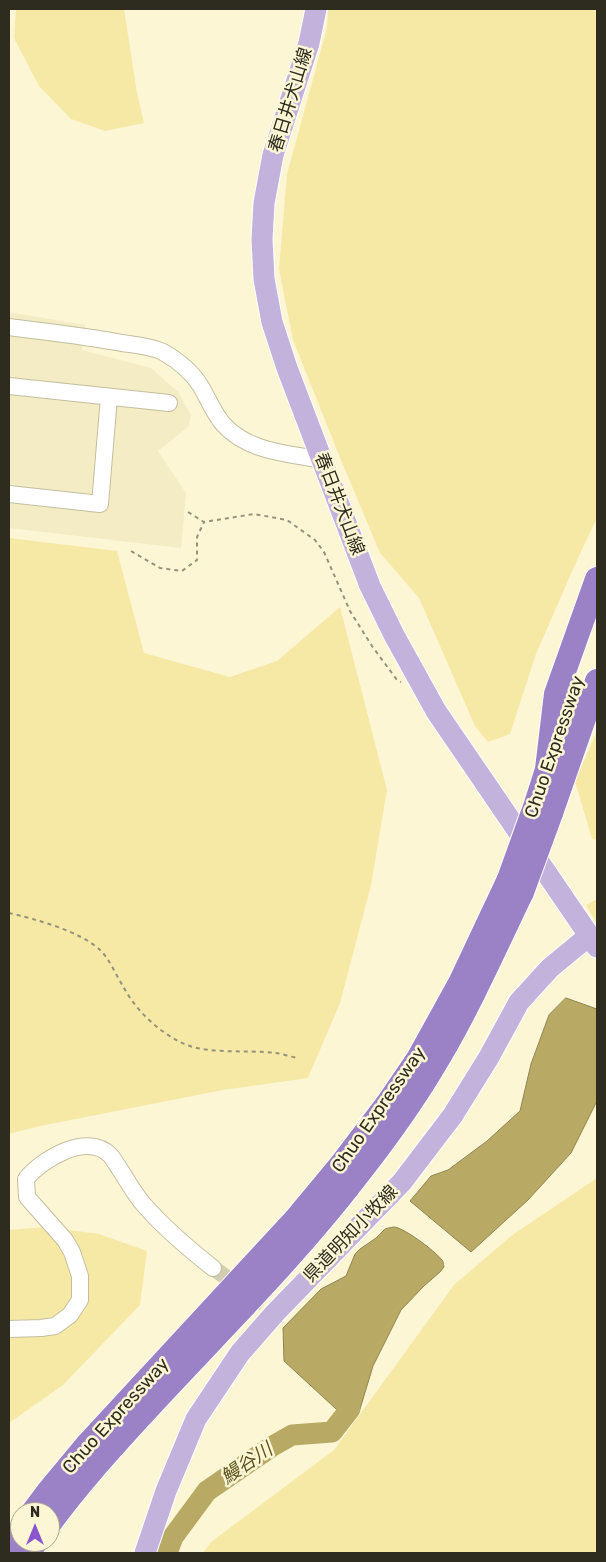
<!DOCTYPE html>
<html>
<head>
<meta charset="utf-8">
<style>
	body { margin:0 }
	#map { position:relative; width:606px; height:1562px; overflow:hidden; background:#fcf6d5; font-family:Rubik,sans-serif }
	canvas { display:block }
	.frame { position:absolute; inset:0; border:10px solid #2e2c1f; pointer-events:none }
	.north { position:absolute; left:10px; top:1502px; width:50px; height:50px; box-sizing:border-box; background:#fcf6d5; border:1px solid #aaa58c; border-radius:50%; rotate:0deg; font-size:14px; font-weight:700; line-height:20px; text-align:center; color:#2e2c1f }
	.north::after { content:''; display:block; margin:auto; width:18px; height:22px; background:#8a56ce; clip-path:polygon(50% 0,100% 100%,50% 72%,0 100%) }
</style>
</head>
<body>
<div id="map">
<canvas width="606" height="1562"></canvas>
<div class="frame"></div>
<div class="north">N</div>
</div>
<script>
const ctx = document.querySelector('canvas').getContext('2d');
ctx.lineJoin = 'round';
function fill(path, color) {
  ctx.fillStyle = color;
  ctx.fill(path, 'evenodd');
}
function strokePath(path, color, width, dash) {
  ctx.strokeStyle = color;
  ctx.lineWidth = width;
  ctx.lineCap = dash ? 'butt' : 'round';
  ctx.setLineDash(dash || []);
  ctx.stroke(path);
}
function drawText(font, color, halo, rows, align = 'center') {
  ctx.font = font + ' Rubik,"Noto Sans JP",sans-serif';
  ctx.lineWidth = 5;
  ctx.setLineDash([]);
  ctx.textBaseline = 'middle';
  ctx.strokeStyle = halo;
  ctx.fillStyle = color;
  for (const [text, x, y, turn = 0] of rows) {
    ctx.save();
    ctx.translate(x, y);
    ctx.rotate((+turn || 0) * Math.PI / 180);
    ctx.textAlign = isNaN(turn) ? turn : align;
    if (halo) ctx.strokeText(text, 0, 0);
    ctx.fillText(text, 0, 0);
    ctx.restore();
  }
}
fill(new Path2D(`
	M9,312l76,13 -3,25 69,18 27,24 13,23 -2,11 -31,25 28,42 -5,55 -172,-20z`), '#f4ecc4');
fill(new Path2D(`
	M16,9h108l13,84 7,30 -39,8 -34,-12 -32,-33 -25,-48z
	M328,9h269v509l-20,42 -41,94 -26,80 -22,8 -13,-16 -56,-128 -39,-45 -39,-93 -48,-120 -14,-71 8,-95 40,-146z
	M9,538l108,13 27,102 86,24 47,-16 63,-54 47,183 -16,95 -31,118 -32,75 -85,12 -183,36 -31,8z
	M597,731v109l-5,-1 -17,-58z
	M597,899v25l-11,-19z
	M597,1178v375h-394l8,-11 123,-92 120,-165 57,-49z
	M46,1227l53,7 48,17 -7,54 -77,80 -54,38v-193z`), '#f6e9a6');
const water = new Path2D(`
	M566,998l31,11v92l-26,52 -43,47 -57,52 -61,-51 21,-25 17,-6 39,-29 33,-30 11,-47 18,-49z
	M394,1227c9,0 41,24 47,32 3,3 2,4 3,8l-4,5 -16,14 -23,24 -28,56 -13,43 -12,11 -64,-59 -1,-33 38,-39 25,-13 9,-22 5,-5 16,-11 9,-9z`);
fill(water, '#b8aa65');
strokePath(water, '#8f8450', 1);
strokePath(new Path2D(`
	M167,1553l6,-16 34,-46 64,-44 21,-12 40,-3 18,-23`), '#b8aa65', 21);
strokePath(new Path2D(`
	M213,1268l51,36`), '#d3ceb1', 16, [16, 8]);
const minor = new Path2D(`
	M9,327c38,5 76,9 113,16 13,2 29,3 41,9 14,8 28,19 37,33 8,13 13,27 23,39 25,28 64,29 98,36
	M9,386l160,17
	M9,494l91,10 9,-107
	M9,1329l32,-1 14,-2 15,-11 10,-15v-24l-8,-24 -7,-12 -38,-43 -1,-18c16,-20 61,-47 84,-24 3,3 6,9 9,13 8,12 16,27 26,38 20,23 44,43 68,62`);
const major = new Path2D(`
	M316,9l-7,34 -36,112 -9,48 -2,36 2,40 8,43 15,46 83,218 24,49 42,76 161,236
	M145,1553l21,-62 30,-72 44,-66 35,-40 127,-131 51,-67 36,-58 30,-55 31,-34 40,-33`);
const highway = new Path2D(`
	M547,769l9,-75 41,-115
	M536,804l16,-50
	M551,813l46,-132
	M33,1512l15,-20 39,-47 209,-226 44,-53 48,-63 30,-44 42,-76 49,-104
	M50,1523c27,-37 57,-70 88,-104 73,-80 152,-156 218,-242 30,-38 58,-77 82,-118 32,-54 57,-111 84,-167
	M9,1546l11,-16
	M27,1553l9,-11`);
strokePath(minor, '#c4be9f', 18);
strokePath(major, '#fff', 23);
strokePath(highway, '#fff', 26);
strokePath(new Path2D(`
	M188,512l16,10 50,-8 33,6 28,20 9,12 26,59 22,35 25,34 4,2
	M131,551l29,17 22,3 15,-11v-23l7,-15
	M9,913c26,6 71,18 91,37 9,8 17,27 24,38 12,22 32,41 54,53 27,15 68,8 98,12 7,1 15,4 22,5`), '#96927b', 2, [4, 4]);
strokePath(minor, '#fff', 16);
strokePath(major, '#c3b3dc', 21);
strokePath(highway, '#9b81c5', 24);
const highwayBridge = new Path2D(`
	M509,879l27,-75
	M522,892l29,-79`);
strokePath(highwayBridge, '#fff', 26, []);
strokePath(highwayBridge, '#9b81c5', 24);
drawText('18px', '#2e2c1f', '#fcf6d5', [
	["春日井犬山線",291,100,-73],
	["春日井犬山線",339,504,69],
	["Chuo Expressway",555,747,-71],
	["Chuo Expressway",379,1110,-55],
	["県道明知小牧線",351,1234,-46],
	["Chuo Expressway",116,1416,-48]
]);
drawText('italic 19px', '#5f5520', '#fcf6d5', [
	["鰻谷川",247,1464,-34]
]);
</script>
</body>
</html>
